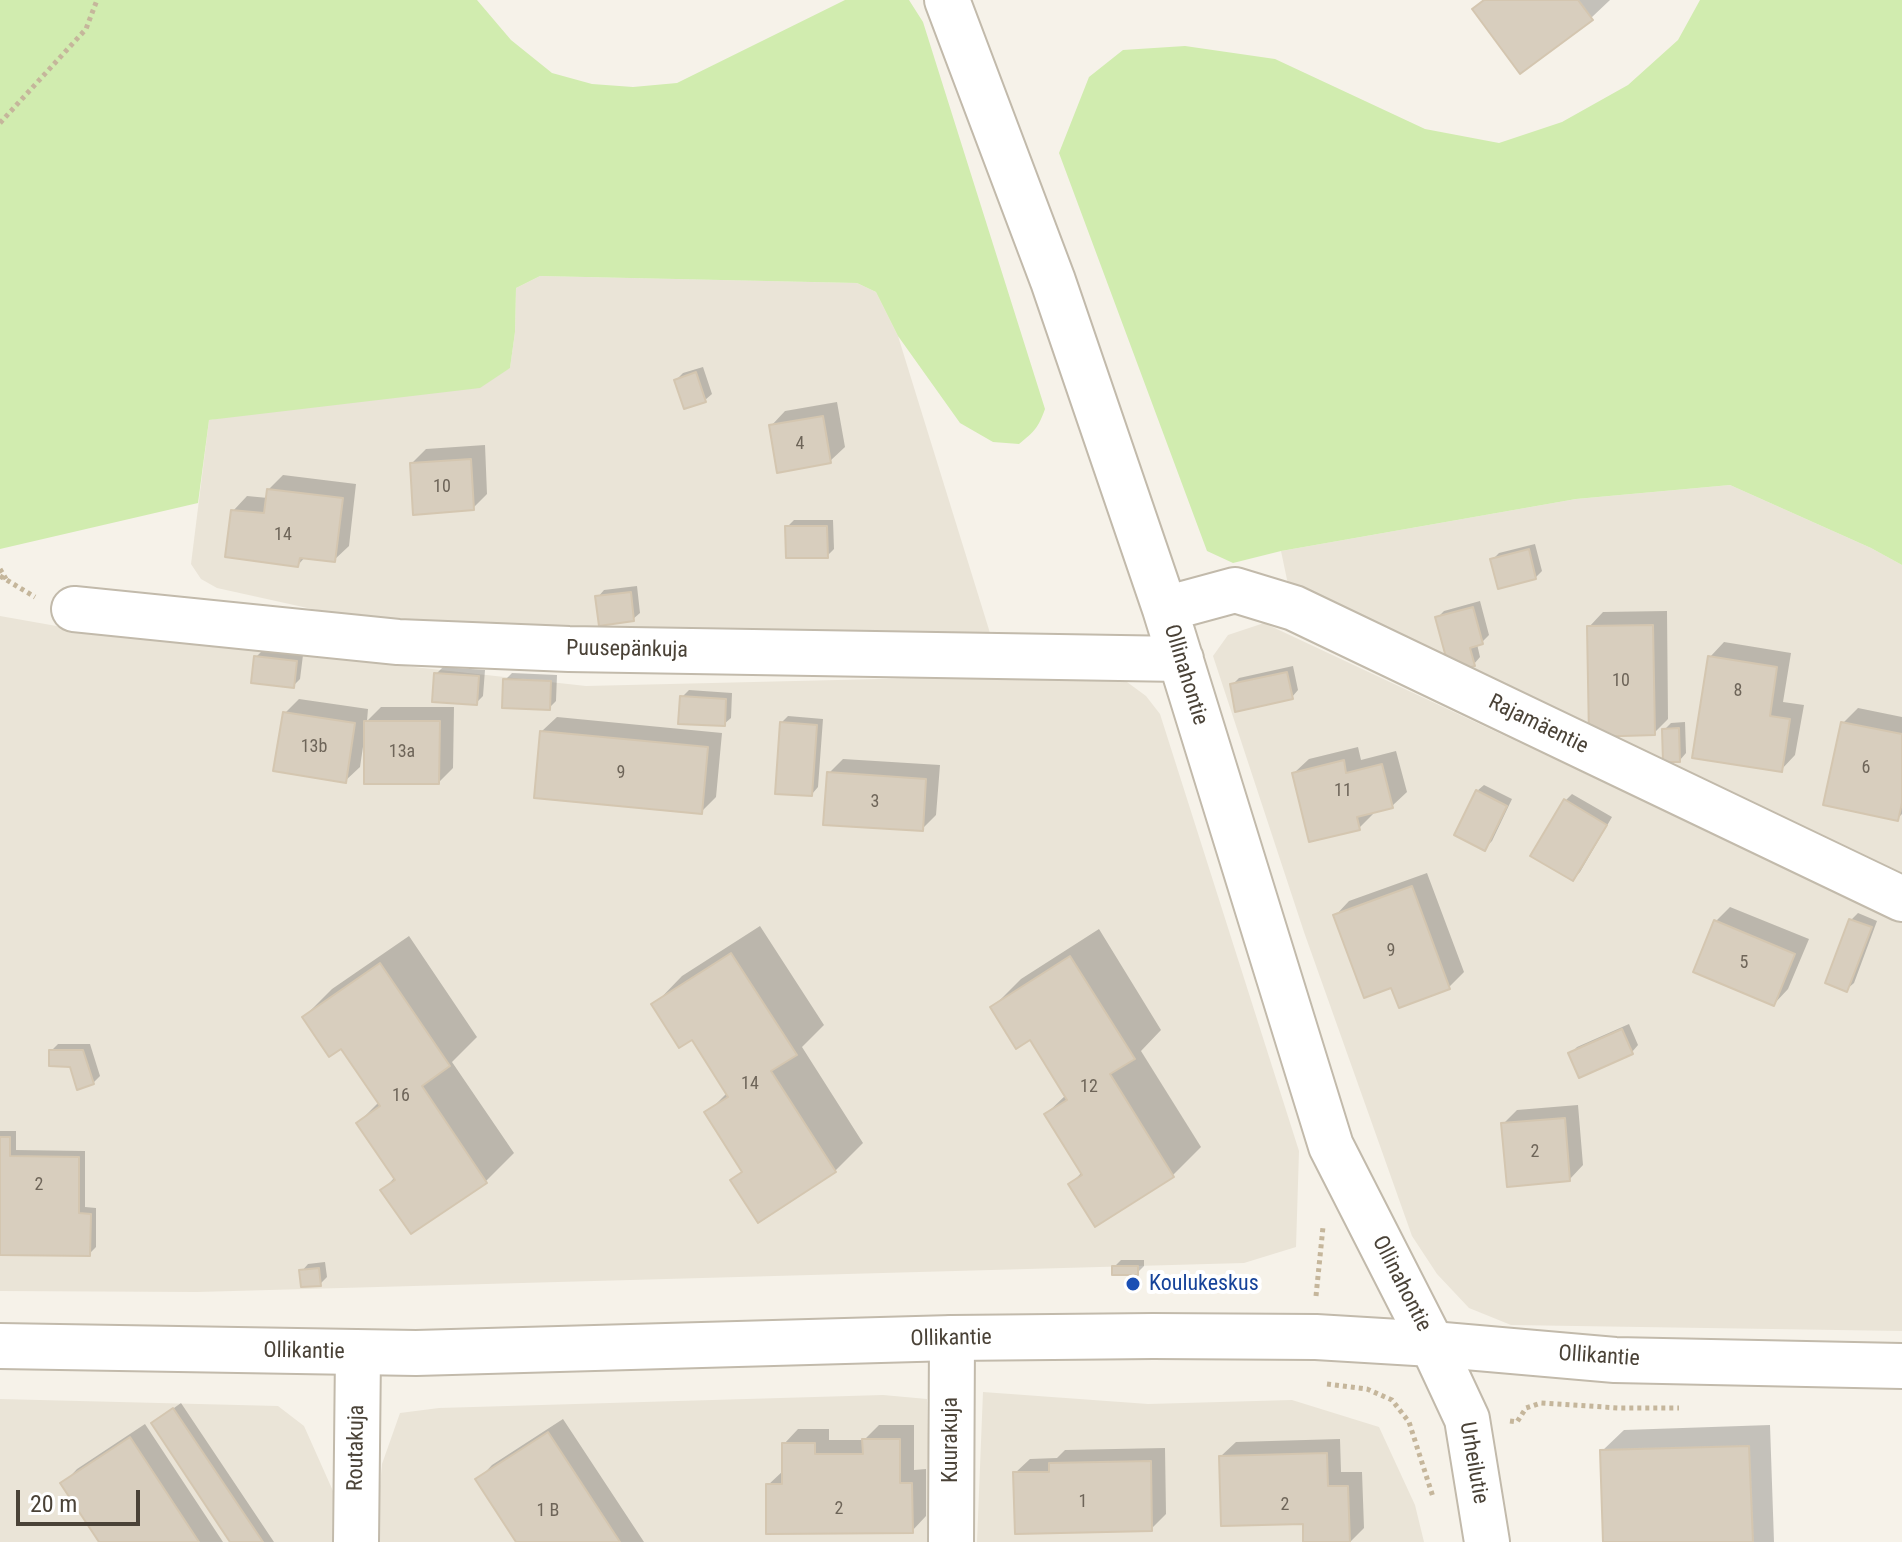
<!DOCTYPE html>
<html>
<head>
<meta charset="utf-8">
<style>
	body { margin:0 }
	#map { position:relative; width:1902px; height:1542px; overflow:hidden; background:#f6f2e9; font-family:"Roboto Condensed",sans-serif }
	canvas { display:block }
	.scale { position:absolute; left:16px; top:1490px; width:124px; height:36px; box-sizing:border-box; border:4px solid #4a4237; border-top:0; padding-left:10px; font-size:24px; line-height:28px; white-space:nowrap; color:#4a4237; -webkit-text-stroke:6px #fff; paint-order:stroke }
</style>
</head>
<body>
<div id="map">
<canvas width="1902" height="1542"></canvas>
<div class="scale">20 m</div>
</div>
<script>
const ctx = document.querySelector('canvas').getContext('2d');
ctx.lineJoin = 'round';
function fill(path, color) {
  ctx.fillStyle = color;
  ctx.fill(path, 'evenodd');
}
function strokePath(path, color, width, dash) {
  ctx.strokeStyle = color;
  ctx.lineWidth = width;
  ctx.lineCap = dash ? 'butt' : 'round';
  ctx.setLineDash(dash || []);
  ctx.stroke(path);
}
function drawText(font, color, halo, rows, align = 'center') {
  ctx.font = font + ' "Roboto Condensed",sans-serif';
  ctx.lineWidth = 8;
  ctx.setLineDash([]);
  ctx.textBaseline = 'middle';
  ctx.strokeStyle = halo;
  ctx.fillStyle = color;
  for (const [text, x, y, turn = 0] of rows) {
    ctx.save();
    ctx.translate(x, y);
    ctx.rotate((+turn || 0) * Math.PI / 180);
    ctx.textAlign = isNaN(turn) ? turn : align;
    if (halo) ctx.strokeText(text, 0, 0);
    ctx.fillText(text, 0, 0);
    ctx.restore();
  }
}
fill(new Path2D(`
	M540,276l317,7 19,9 22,44 92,297 -242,2 -350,-7 -181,-40 -16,-9 -10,-15 18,-144 301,-52 5,-36 1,-44z
	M1730,485l141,63 31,17v309l-147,-65 -465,-215 -9,-43 295,-52z
	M0,616l79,14 507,56 503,-12 38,8 19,14 14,18 139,437 -3,96 -52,16 -1047,29 -197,-1z
	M1264,623l638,299v409l-391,-6 -42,-17 -32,-34 -25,-38 -108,-304 -91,-276 15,-21z
	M983,1392l165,12 144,-4 87,27 36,78 9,37h-447z
	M883,1395l44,4 4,143h-556l7,-78 18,-51 39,-5z
	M0,1399l278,7 26,20 29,65 -1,51h-332z`), '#eae4d7');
fill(new Path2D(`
	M0,0h477l34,40 41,33 40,11 41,3 44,-4 168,-83h64l14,22 122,387c-7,19 -10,22 -26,35l-26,-2 -33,-19 -62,-87 -22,-44 -19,-9 -317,-7 -24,12 -1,44 -5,36 -30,20 -271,32 -11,83 -198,46z
	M1700,0h202v565l-31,-17 -141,-63 -154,14 -295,52 -48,12 -26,-12 -148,-398 30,-76 34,-27 62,-4 90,13 150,70 74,14 63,-21 66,-37 50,-45z`), '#d1ecaf');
fill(new Path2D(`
	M1483,0h127l-19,18 -117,-9z
	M703,367l9,27 -7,6 -29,-20 7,-7z
	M837,402l8,45 -15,14 -59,-35 14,-15z
	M485,445l2,49 -14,14 -61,-45 14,-14z
	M283,475l73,9 -7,62 -15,14 -28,-4 -8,9 -65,-54 14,-15 21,2 1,-9z
	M794,520h39l1,29 -7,7 -40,-29z
	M1535,544l7,27 -7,7 -42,-19 6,-6z
	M637,586l3,27 -7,6 -35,-22 6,-7z
	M1480,601l9,34 -7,7 -5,2 3,13 -6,7 -37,-46 7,-7z
	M1667,611l1,108 -14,14 -65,-106 14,-15z
	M1724,642l67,11 -8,49 21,3 -9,50 -14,15 -71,-113z
	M263,650l40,5 -3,24 -7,7 -37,-29z
	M1293,666l5,24 -6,7 -60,-12 7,-7z
	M443,667l42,3 -2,26 -7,7 -40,-29z
	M512,673l45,2 -1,26 -7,7 -44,-28z
	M689,690l43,3 -1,25 -7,6 -42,-27z
	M299,699l69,10 -1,12 14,-14h73l-1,61 -14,14 -75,-42 -4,27 -15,14 -60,-68z
	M1858,708l44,9v97l-5,5 -54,-96z
	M788,716l35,3 -5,68 -6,7 -31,-71z
	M557,717l165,16 -6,64 -15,15 -159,-81z
	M1685,722l1,31 -6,7 -16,-30 7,-7z
	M1358,747l3,13 35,-9 11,41 -15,14 -19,5v3l-14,14 -65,-55 15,-14z
	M843,759l97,6 -4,50 -14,14 -93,-56z
	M1484,785l28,14 -20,42 -7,7 -8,-57z
	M1572,794l40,23 -32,55 -7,7 -8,-78z
	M1427,873l37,99 -15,15 -49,19 -8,-21 -57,-69 14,-15z
	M1730,907l79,32 -21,50 -14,15 -58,-83z
	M1858,913l19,8 -23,62 -7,6 -19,-7 23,-62z
	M760,926l64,99 -22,22 61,96 -28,28 -102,9 10,-10 -36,-57 21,-21 -36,-55 -38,-32 28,-29z
	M1099,929l62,101 -20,21 60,96 -28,28 -102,9 11,-12 -36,-58 20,-19 -35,-57 -38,-31 28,-28z
	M409,936l68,101 -25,25 62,91 -28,28 -103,9 12,-13 -37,-54 21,-21 -38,-56 -37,-29 28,-28z
	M1629,1024l9,21 -6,7 -62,2 7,-7z
	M58,1044h32l10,32 -7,7 -42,-32z
	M1578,1105l5,60 -14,15 -66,-56 14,-14z
	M0,1131h16v19l69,1v56l11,1v39l-7,7 -89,-1z
	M1121,1260h23v6l-7,7 -23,-6z
	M325,1262l2,15 -7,7 -18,-13 6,-7z
	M181,1403l93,139h-41l-80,-119z
	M563,1419l81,123h-125l-41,-62 14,-15z
	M145,1424l78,118h-122l-38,-58 14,-15z
	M879,1425h35v45l12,-1v47l-14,15 -144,-46 15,-14 1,-27 14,-15h31v11h35z
	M1770,1425l4,117h-169l-3,-91 22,-21z
	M1340,1439l1,33h21l2,56 -14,14h-45v-20l-84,-66 15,-14z
	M1165,1448l1,66 -15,15 -136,-56 15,-14 27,-1 8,-8z`), '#0003');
const building = new Path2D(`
	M1484,0h94l15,20 -73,54 -48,-65z
	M696,372l10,30 -22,7 -10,-29z
	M823,416l8,47 -54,10 -8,-48z
	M471,459l3,51 -61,5 -3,-52z
	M267,489l76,9 -8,64 -35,-4 -2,9 -73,-10 6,-47 33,3z
	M785,526h42l1,32h-42z
	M1529,549l7,30 -38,10 -8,-30z
	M631,592l3,29 -35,5 -4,-30z
	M1473,607l10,37 -13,4 5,18 -25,6 -15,-55z
	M1653,625l2,110 -66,2 -2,-111z
	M254,656l43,5 -3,27 -43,-5z
	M1708,656l69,11 -7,49 20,3 -8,53 -90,-14z
	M1287,672l6,27 -58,13 -5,-28z
	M434,673l45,3 -2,29 -45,-3z
	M503,679l48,2 -1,29 -48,-2z
	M680,696l46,3 -1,27 -47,-2z
	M283,712l72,11 -9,60 -73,-12z
	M364,721h76l-1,63h-75z
	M780,722l37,3 -5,71 -37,-2z
	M1841,722l61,12v69l-4,18 -75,-16z
	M1679,728l1,34h-17l-1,-33z
	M540,731l168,16 -6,67 -168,-16z
	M1344,760l2,13 36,-9 11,44 -36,9 3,13 -51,12 -17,-69z
	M827,772l99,7 -3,52 -100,-6z
	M1476,790l31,16 -22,45 -31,-16z
	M1564,799l43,26 -34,56 -43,-25z
	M1412,886l38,103 -51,19 -8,-20 -27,10 -31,-83z
	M1849,919l23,8 -25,65 -22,-9z
	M1714,920l81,34 -21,52 -81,-34z
	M731,953l66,102 -26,16 65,101 -78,51 -28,-43 12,-8 -38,-60 24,-15 -36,-57 -13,8 -28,-44z
	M1070,956l65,103 -25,15 64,103 -79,50 -27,-43 14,-9 -38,-61 23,-14 -37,-60 -14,9 -26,-42z
	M380,963l70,103 -28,20 65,97 -76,51 -31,-44 15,-10 -39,-57 24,-17 -39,-57 -12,8 -27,-40z
	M1622,1029l11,25 -54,24 -11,-25z
	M49,1050h34l11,34 -17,6 -7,-23 -21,-1z
	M1565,1118l5,63 -63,6 -6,-64z
	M0,1137h10v19l69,1v56l12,1 -1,42 -90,-1z
	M1112,1266h26v9h-26z
	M319,1268l2,18 -20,1 -2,-17z
	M173,1408l90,134h-33l-79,-119z
	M548,1432l72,110h-104l-41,-63z
	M130,1437l69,105h-100l-39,-59z
	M862,1439h38v44h12l1,50 -147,1v-50h16v-41h33v11h48z
	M1749,1446l4,96h-150l-3,-92z
	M1327,1453l1,33h20l2,56h-47v-18l-82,2 -2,-70z
	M1151,1461l1,70 -137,3 -2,-62h36v-9z`);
fill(building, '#d8cebe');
strokePath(building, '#d4c6b0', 2);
const minor = new Path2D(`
	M947,0l106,281 112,328 166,537 101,198 35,75 20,123
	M74,609l324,33 171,7 612,10
	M1165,609l70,-19 59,18 608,291
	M356,1542l2,-189
	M951,1542l1,-204`);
const tertiary = new Path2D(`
	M0,1346l416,7 536,-15 201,-2 163,1 116,7 183,16 287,6`);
strokePath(minor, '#c2baab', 48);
strokePath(tertiary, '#c2baab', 48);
strokePath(new Path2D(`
	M0,123l86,-94 11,-29
	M0,569l6,10
	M0,576l35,21
	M1316,1296l7,-69
	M1327,1384l40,5 25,11 17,22 24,75
	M1510,1421l7,1 9,-14 15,-5 78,5h60`), '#c5b69b', 5, [4, 4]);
strokePath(minor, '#fff', 44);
strokePath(tertiary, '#fff', 44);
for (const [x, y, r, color] of [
	[1133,1284,8,"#1a4fb4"]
]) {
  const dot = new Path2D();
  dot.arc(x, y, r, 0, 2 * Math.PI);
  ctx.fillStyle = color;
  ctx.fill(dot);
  strokePath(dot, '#fff', 3);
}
drawText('18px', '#6e6559', null, [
	["4",800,444],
	["10",442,487],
	["14",283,535],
	["10",1621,681],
	["8",1738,691],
	["13b",314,747],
	["13a",402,752],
	["6",1866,768],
	["9",621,773],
	["11",1343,791],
	["3",875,802],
	["9",1391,951],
	["5",1744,963],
	["14",750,1084],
	["12",1089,1087],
	["16",401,1096],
	["2",1535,1152],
	["2",39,1185],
	["1",1083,1502],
	["2",1285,1505],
	["2",839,1509],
	["1 B",548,1511]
]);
drawText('22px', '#4a4237', '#fff', [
	["Puusepänkuja",627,650,1],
	["Ollinahontie",1185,675,73],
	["Rajamäentie",1538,725,26],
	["Ollinahontie",1401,1284,63],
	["Ollikantie",951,1339,-1],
	["Ollikantie",304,1352,1],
	["Ollikantie",1599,1357,4],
	["Kuurakuja",951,1440,-90],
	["Routakuja",357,1448,-89],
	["Urheilutie",1473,1463,80]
]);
drawText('22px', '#164399', '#fff', [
	["Koulukeskus",1149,1284]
], 'left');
</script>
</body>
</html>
